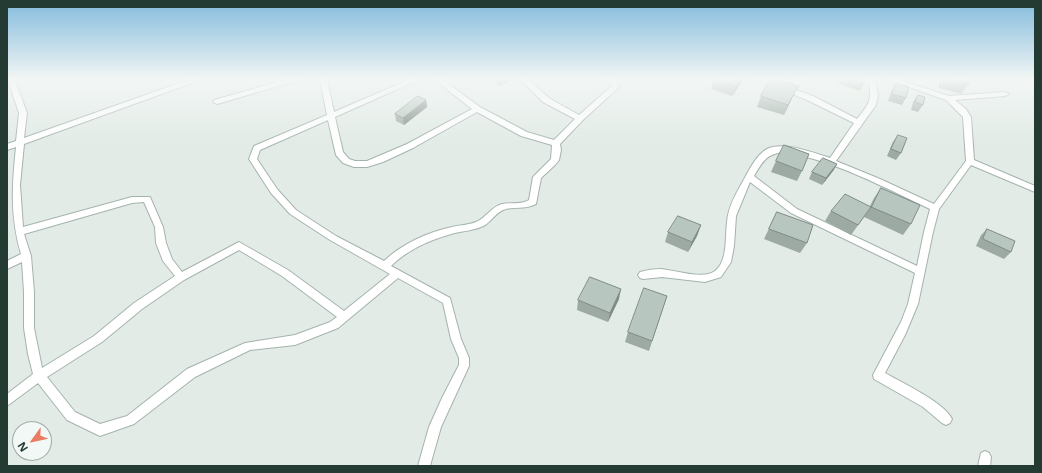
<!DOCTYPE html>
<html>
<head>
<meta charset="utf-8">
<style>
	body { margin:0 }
	#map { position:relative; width:1042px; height:473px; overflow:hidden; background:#e2ebe6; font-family:"Open Sans",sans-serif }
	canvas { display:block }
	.frame { position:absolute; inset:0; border:8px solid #233b33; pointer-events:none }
	.north { position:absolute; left:12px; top:421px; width:40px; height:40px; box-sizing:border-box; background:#f2f8f5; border:1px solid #9faca7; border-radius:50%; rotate:237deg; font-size:11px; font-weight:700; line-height:16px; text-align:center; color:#233b33 }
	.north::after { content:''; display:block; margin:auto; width:14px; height:18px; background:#ea7d61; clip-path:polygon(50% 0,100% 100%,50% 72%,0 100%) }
</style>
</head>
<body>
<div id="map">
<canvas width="1042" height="473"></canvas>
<div class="frame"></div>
<div class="north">N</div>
</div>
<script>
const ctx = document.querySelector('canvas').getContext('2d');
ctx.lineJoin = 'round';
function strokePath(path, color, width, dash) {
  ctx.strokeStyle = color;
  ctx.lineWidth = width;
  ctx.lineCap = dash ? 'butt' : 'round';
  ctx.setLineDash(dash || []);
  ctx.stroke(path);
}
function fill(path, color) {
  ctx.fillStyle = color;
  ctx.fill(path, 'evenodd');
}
const minor = new Path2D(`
	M8,80h7l12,33 -3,25 144,-51 20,-7h12l-176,64 -4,41 3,42 109,-30h18l13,30 3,16 6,16 10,13 57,-30 49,28 56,41 46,-37 -60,-34 -40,-26 -19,-21 -22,-34 5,-13 73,-31 -7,-35h7l7,32 74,-32h10l-83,37 8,35 6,7 6,2h12l40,-17 65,-35 -37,-29h8l37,27 47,25 27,8 21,-21 -32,-17 -22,-22h8l20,18 30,17 33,-29 -6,-6h8l6,6 -37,34 -23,24 1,6 -2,10 -4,5 -14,13 -5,26c-11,6 -23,2 -33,6 -9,4 -13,14 -22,17 -10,4 -20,4 -30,7 -21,6 -44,16 -60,32l59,32 11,41 8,19v8l-28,61 -11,39h-12l11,-39 13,-29 17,-33v-7l-8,-19 -8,-36 -45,-25 -60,50 -43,17 -45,5 -55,27 -61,47 -34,12 -33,-16 -29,-37 -31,23v-12l26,-20 -5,-20 -4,-26v-36l-2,-30 -15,7v-8l14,-7c-11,-38 -9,-69 -5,-107l-9,3v-6l9,-3 3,-28zM477,112l44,24 31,9 -1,14 -18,18 -4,23c-8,5 -19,2 -27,4 -11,3 -16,14 -26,18 -7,3 -16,3 -24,5 -24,5 -50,17 -68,34l-48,-25 -40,-26 -19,-21 -20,-30 3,-9 68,-30 8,35 7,8 11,4h13l16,-5 30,-14zM144,202l11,25 1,16 7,18 12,15 -41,27 -40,33 -52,32 -8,-40v-36l-3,-36 -7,-22 108,-31zM239,250l43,26 55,41 -7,5 -35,13 -50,8 -58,26 -60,47 -27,8 -25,-12 -28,-35 55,-35 40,-33 42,-29z
	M285,80h14l-82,24 -4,-2 1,-2z
	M758,80h11l21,8 6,-8h7l-7,10 17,6 44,23c12,-15 16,-19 11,-39h7l3,15 -2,10 -40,56 44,18 54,25 32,-43 -3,-44 -17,-17 -57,-20h11l49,16 56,-4 4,2 -4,2 -50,4 11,9 5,8 3,43 61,26v6l-64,-27 -32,44 -6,23 -15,72 -13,31 -20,38c16,9 60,30 67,46l-2,4 -4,2 -4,-2 -19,-16 -49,-28 -1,-4 28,-53 7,-18 7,-31 -124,-60 -41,-31 -14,34 -2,30 -3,16 -10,15 -16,5 -43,-5 -19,2 -3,-1 -2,-3 2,-3c7,-2 13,-3 21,-3 13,1 42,11 54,2 13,-10 10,-34 12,-49 1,-14 8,-27 15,-39 6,-11 14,-28 25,-34 17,-8 47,4 63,9l24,-35 -47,-23zM784,152c52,9 99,35 146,57l-6,23 -7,34 -120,-57 -43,-33c9,-15 12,-22 30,-24z
	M985,451l4,2 2,4 -1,9h-12l3,-13z`);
strokePath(minor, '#a5b3ad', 2);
fill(minor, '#fff');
fill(new Path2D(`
	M493,80h20l-14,6z
	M713,80h30l-11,16 -21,-7z
	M838,80h28l-6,11 -23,-8z
	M939,80h30v4l-8,10 -22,-6z
	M896,83l10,15 -4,7 -14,-4 4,-11z
	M798,86l-14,29 -27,-8 4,-11z
	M918,95l5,10 -5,7 -7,-2 2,-8z
	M426,100l1,7 -23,18 -8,-4 -1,-7z
	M898,135l3,18 -5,7 -9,-4 6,-14z
	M776,161l26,10 -5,10 -26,-9z
	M837,164l-4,7 -11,14 -13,-6 3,-7z
	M881,188l30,36 -8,11 -39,-18 -13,18 -26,-14 6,-10 39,-5 4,-8z
	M777,212l30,31 -7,10 -36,-14z
	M701,225l-4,11 -9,16 -23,-10 3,-10z
	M987,229l24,23 -7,7 -28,-13 5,-11z
	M667,296l-18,55 -24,-9 3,-10z
	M619,299l-11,23 -31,-12 1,-10z`), '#9daaa4');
fill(new Path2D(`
	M499,80h14l-14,6z
	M739,80h4l-11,16 4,-10z
	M798,86l-5,10 -9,19 4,-10z
	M426,100l1,7 -23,18 -1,-7z
	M837,164l-4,7 -11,14 4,-7z
	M701,225l-4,11 -9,16 4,-10z
	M621,289l-2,10 -11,23 2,-9z`), '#808b86');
const building = new Path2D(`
	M720,80h19l-3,6z
	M770,80h10l18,6 -10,19 -27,-9z
	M956,80h13v4z
	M896,83l13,4 -3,11 -14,-4z
	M918,95l7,2 -2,8 -8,-3z
	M418,96l8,4 -23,18 -8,-4z
	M898,135l9,3 -6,15 -10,-4z
	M784,145l25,9 -7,17 -26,-10z
	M823,158l14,6 -11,14 -14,-6z
	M881,188l39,17 -9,19 -40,-17 -13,18 -27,-14 14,-17 26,13z
	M777,212l36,13 -6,18 -38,-14z
	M678,216l23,9 -9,17 -24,-10z
	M987,229l28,12 -4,11 -28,-13z
	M590,277l31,12 -11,24 -32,-13z
	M644,288l23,8 -15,45 -24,-9z`);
fill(building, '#b7c6bf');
strokePath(building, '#808b86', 1);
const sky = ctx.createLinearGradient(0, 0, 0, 147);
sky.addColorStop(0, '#83bbdd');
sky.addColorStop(0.54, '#f2f6f4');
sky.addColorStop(1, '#f2f6f400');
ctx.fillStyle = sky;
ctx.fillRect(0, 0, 1042, 147);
</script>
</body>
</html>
